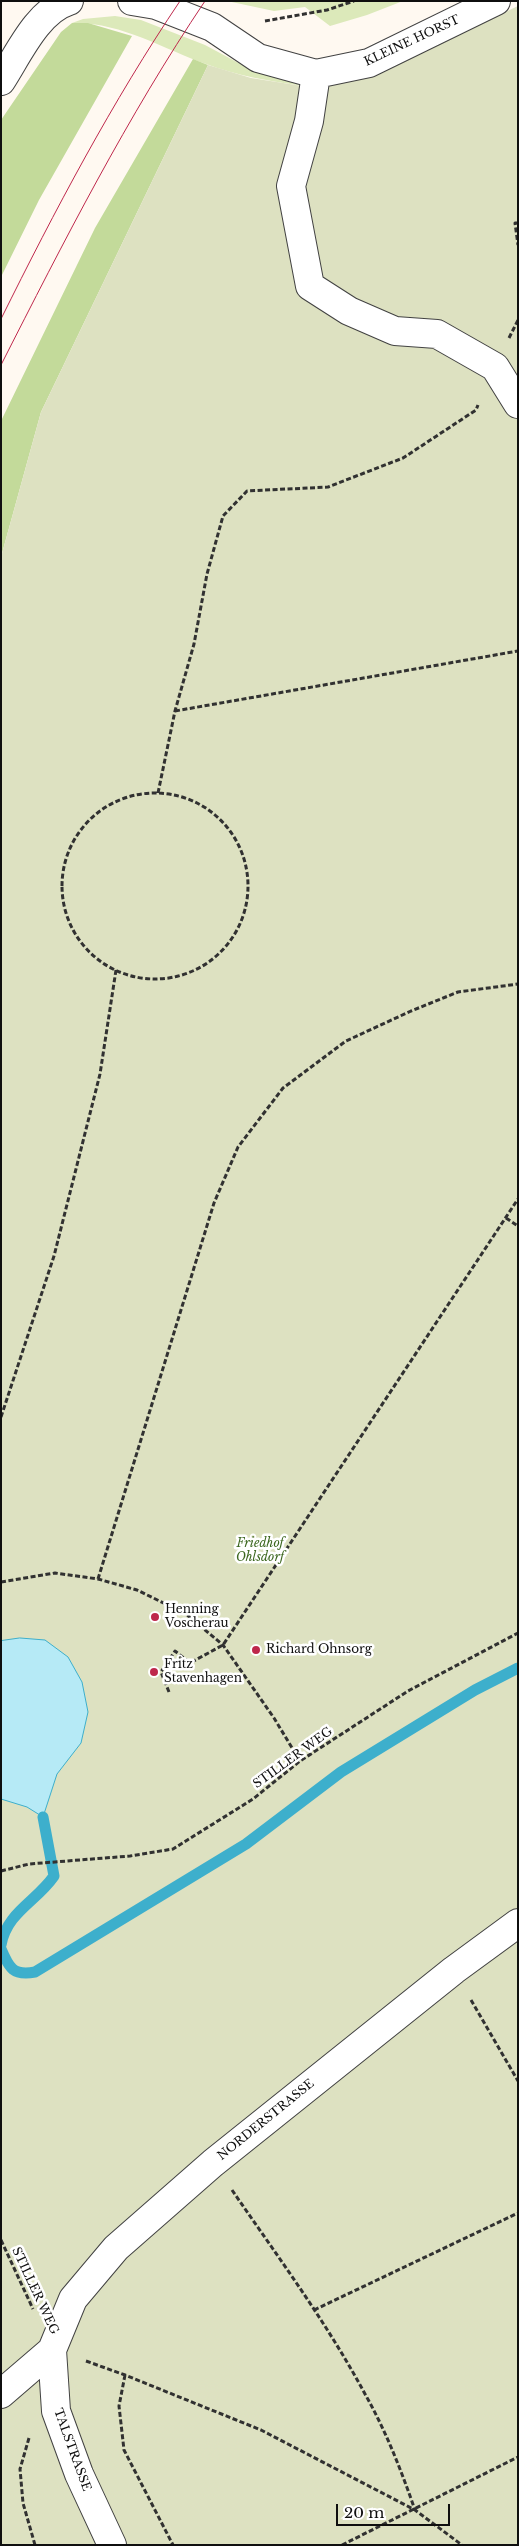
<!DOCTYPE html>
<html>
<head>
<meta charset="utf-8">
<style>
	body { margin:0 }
	#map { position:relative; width:519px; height:2546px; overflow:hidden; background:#fff9f1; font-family:"Libre Baskerville",serif }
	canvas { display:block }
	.frame { position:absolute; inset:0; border:2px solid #0f0f0f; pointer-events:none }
	.scale { position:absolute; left:336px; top:2504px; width:114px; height:22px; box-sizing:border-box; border:2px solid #0f0f0f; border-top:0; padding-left:6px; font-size:15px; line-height:18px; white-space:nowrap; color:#0f0f0f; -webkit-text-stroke:4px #fff; paint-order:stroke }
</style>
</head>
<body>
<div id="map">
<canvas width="519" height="2546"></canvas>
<div class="frame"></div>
<div class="scale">20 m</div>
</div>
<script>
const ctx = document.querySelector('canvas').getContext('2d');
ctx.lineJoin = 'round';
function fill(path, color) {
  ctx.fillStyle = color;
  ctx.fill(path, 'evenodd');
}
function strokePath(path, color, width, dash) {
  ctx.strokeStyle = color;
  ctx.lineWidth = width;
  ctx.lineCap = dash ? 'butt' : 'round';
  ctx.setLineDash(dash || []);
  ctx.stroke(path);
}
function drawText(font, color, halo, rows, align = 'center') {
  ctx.font = font + ' "Libre Baskerville",serif';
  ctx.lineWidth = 5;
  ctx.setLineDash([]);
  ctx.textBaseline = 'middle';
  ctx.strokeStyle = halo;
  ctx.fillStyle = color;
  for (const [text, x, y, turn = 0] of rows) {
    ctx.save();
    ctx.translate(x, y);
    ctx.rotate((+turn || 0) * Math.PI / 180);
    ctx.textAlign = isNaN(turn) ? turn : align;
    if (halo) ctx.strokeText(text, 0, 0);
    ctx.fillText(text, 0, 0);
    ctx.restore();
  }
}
fill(new Path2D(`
	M227,1h176l-36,14 -37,11 -25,-19 -31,4z
	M115,16l26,4 64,25 43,23 55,18c-33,-5 -65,-10 -97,-22 -42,-15 -88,-43 -134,-41l11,-4z`), '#dce9ba');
fill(new Path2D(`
	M72,23h16l44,13 -93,164 -38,77v-157l60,-88z
	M193,59l15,6 -167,347 -40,145v-136l94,-193z`), '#c3da9a');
fill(new Path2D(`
	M518,6v2539h-517v-1988l40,-145 167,-347 43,13 64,10 57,-13z`), '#dde1c1');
const water = new Path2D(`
	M20,1638l25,2 23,17 14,25 6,30 -7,31 -24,31 -14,43 -16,-10 -26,-8v-158z`);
fill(water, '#b6eaf6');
strokePath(water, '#3dafcc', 1);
strokePath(new Path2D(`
	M1,1945c6,-33 35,-43 53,-69l-11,-59
	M1,1949c8,19 12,27 34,23l211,-128 95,-72 134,-82 43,-22`), '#3dafcc', 11);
const minor = new Path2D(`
	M132,1l24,4 56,22 46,31 58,16 53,-11 127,-62
	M316,74l-7,47 -18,65 19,100 39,25 46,20 42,3 58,33 23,37
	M1,81c17,-26 36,-70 68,-80
	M1,2394l51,-44
	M112,2545l-33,-71 -23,-63 -4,-61 21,-51 43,-51 97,-85 241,-193 64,-47`);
strokePath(minor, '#424242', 30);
strokePath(new Path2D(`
	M265,21l62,-11 27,-9
	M518,223h-3l3,22
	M509,338l9,-18
	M175,711l343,-60
	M158,793l17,-82 19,-67 13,-70 16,-58 24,-25 81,-4 75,-29 73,-48 2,-5
	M62 886a93 93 0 1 1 186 0a93 93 0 1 1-186 0Z
	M506,1218l12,8
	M1,1417l53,-161 46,-182 16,-104
	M98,1579l116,-376 24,-56 45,-59 63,-47 65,-30 47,-19 60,-8
	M1,1582l54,-9 43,6 39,11 49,24 37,31 51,73 26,43
	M169,1692l-8,-20 14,-21 15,12 33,-18 295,-446
	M1,1871l28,-7 101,-8 43,-7 80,-50 47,-38 108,-70 110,-58
	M471,2000l47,81
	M232,2190c46,67 95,133 133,204 21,37 36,76 50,116
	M1,2240l32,69
	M314,2310l204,-97
	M86,2361l39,14 136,55 154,80 47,35
	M125,2375l-6,31 5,44 49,95
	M29,2438l-9,31 3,34 12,42
	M342,2545l176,-88`), '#313131', 3, [5, 2.5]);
strokePath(minor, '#fff', 28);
strokePath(new Path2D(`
	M1,319c54,-109 111,-217 179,-318
	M1,365c63,-124 126,-248 204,-364`), '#be274b', 1);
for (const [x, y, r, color] of [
	[155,1617,5,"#be274b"],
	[256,1650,5,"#be274b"],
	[154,1672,5,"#be274b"]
]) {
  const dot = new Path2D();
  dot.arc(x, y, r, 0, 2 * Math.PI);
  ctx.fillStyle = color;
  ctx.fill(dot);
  strokePath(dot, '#fff', 2);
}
drawText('12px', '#0f0f0f', '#fff', [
	["KLEINE HORST",412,41,-25],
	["STILLER WEG",293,1758,-36],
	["NORDERSTRASSE",266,2120,-39],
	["STILLER WEG",35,2291,65],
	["TALSTRASSE",72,2450,70]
]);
drawText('italic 12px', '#3c671f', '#fff', [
	["Friedhof",260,1544],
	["Ohlsdorf",260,1558]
]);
drawText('12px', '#0f0f0f', '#fff', [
	["Henning",165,1610],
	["Voscherau",165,1624],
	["Richard Ohnsorg",266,1650],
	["Fritz",164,1665],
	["Stavenhagen",164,1679]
], 'left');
</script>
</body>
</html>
